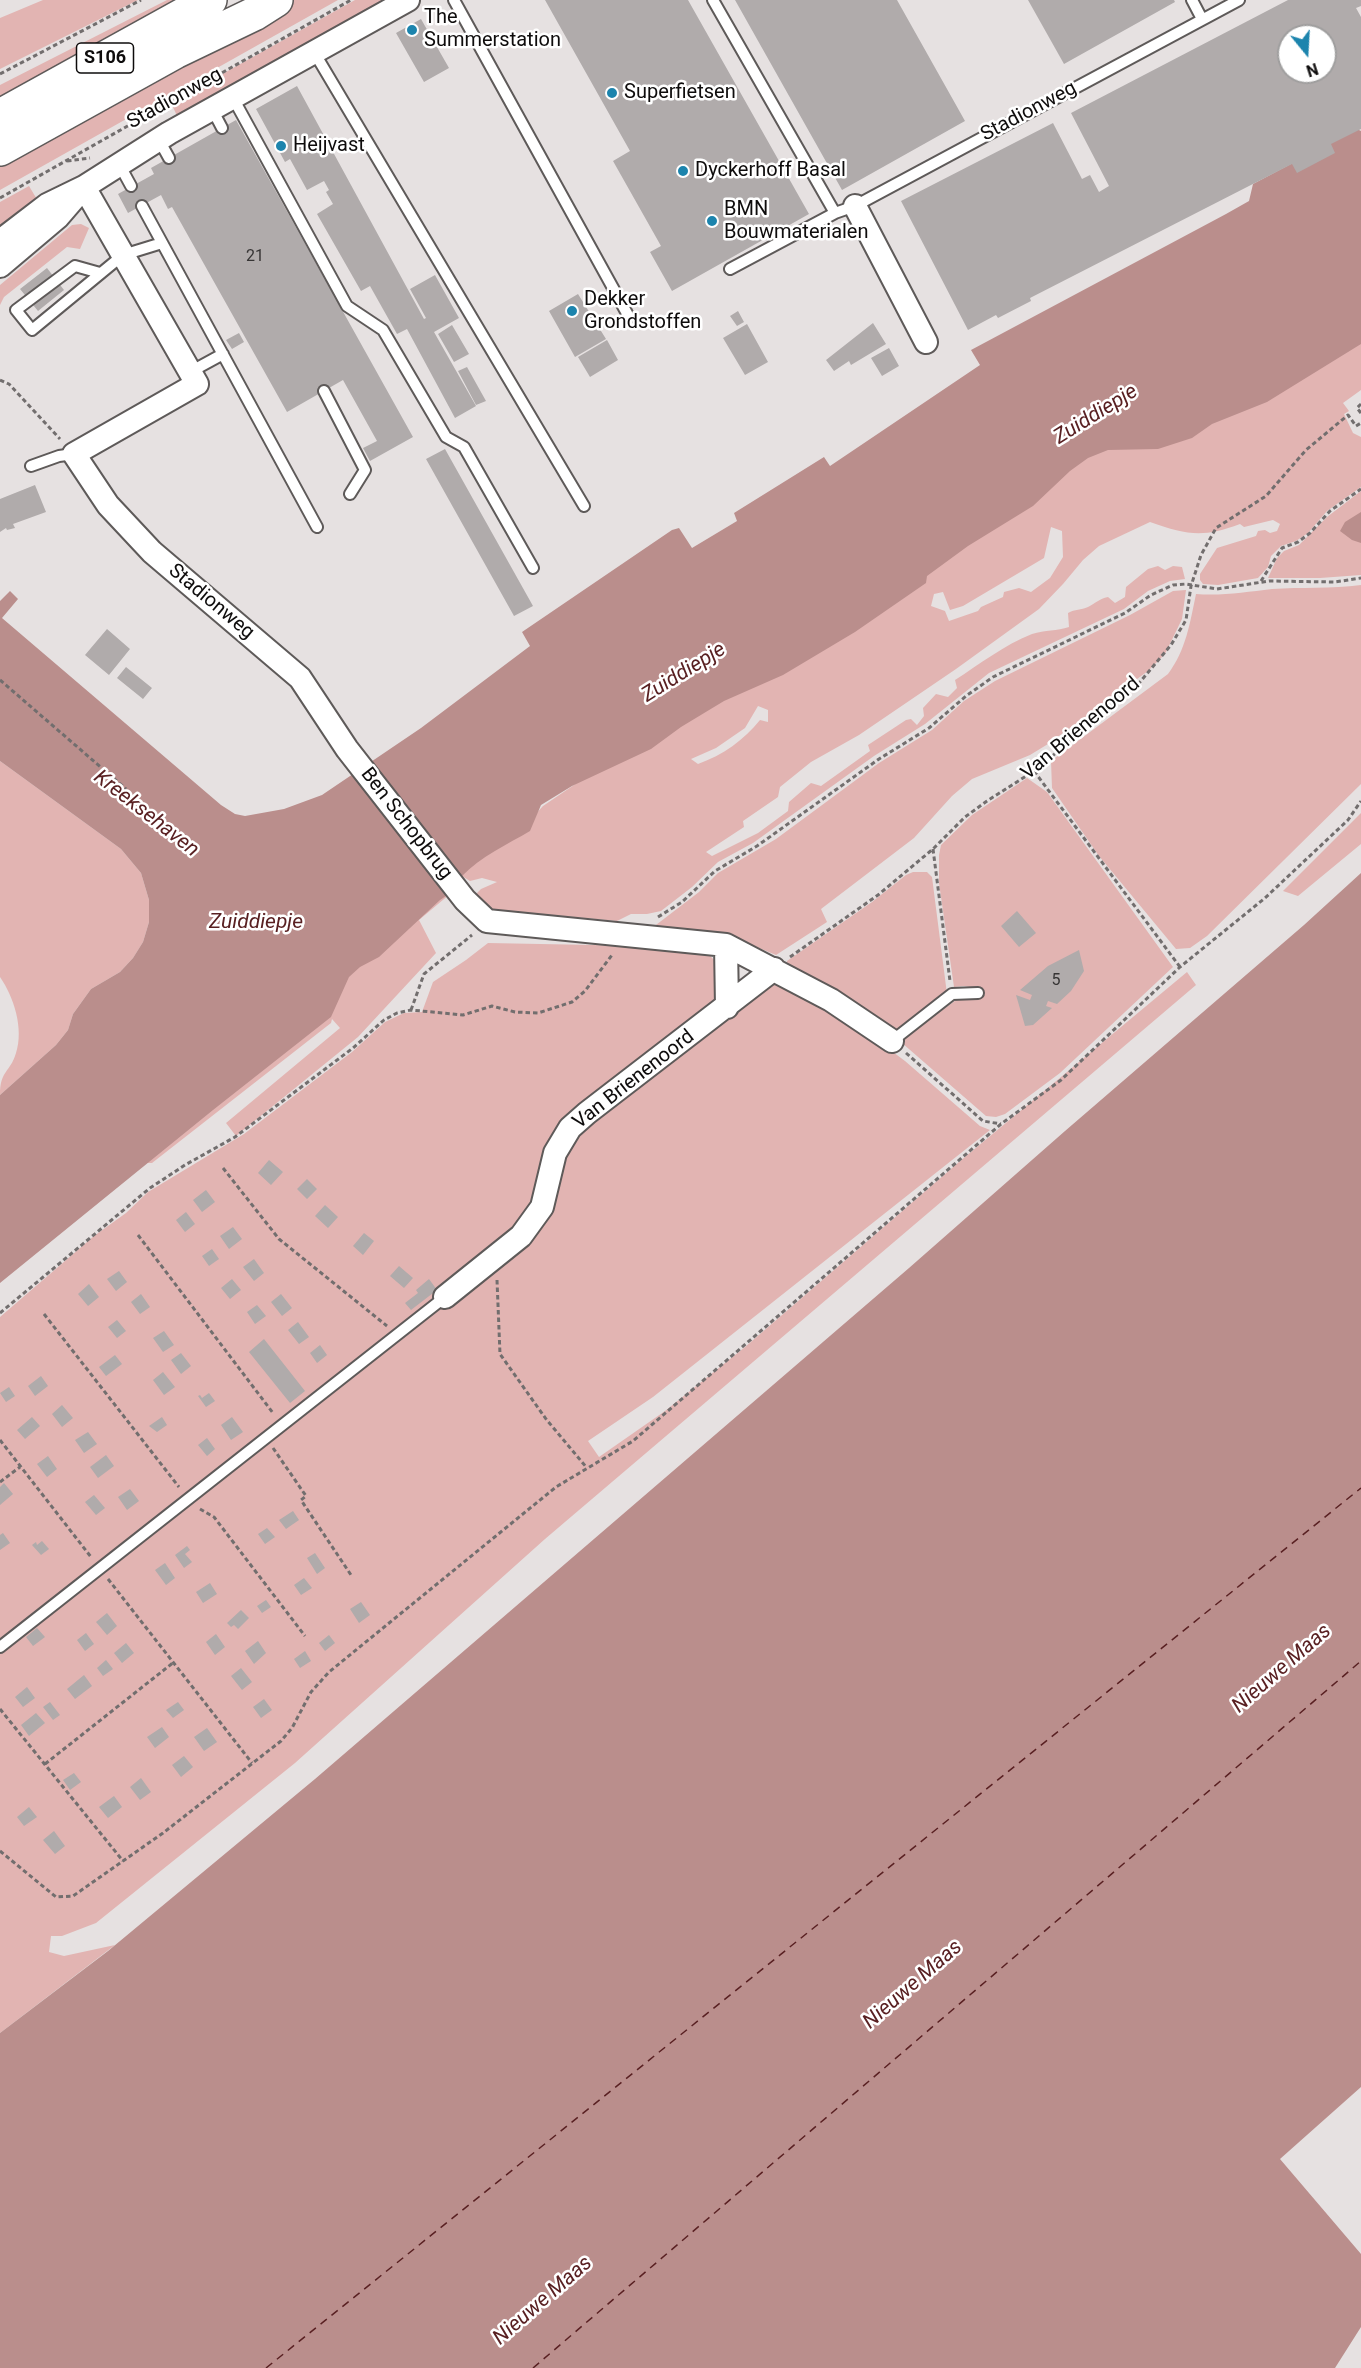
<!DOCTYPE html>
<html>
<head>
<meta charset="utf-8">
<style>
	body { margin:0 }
	#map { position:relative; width:1361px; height:2368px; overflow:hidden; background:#e6e1e1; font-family:Roboto,sans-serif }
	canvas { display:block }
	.north { position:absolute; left:1277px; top:24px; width:60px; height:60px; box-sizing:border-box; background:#fff; border:2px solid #9f9e9e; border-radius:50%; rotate:162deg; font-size:16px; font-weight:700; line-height:24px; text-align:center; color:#0e0c0c }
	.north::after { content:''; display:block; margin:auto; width:21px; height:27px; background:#1c84ad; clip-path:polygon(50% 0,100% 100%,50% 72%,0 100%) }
</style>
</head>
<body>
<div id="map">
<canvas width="1361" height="2368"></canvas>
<div class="north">N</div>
</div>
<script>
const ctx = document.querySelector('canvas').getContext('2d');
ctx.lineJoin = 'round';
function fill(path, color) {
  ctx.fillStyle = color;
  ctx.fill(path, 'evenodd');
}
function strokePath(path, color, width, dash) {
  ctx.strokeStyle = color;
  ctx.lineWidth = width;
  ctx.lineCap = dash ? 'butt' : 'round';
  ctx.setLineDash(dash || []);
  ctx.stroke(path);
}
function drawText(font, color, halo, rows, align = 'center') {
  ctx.font = font + ' Roboto,sans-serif';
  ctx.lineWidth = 5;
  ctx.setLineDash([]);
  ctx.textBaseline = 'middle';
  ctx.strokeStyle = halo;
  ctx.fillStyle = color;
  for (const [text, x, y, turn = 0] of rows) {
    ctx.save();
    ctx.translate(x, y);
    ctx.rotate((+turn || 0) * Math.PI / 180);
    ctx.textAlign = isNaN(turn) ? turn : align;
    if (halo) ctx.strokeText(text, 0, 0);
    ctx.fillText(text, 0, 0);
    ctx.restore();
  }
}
fill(new Path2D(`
	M43,0h95l-138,69v-51z
	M167,0h14l-181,100v-15z
	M292,0h46l-338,190v-26z
	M355,0h29l-206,118 -6,-13 36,-23z
	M29,186l9,15 -38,30v-29z
	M81,224l8,4 -9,21 -13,-2 -63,50 -4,8v-20l72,-60z
	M1361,303v87l-18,13 6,8 -5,3 9,19 8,4v50l-34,24 -19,22 -12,8 -15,5 -10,10 -3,11 -10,11 -40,7 -15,-1 -3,-4v-6l17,-26 39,-12 2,-5 7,-1 5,3 7,-2 3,-7 -7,-4 -29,7 -4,-3c-37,14 -53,11 -90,-2l-51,24 -16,14 -20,24 -24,25 -83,60 -97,66 -48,27 -31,25 -2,10 -35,24 1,6 -38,25 6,4 46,-23 30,-22 1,-9 22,-19 10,3 49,-35 -2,-6 38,-25 5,-1 6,6 7,-9 -1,-8 13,-14 12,3 9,-9 -2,-8c25,-16 49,-35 77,-46 13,-4 25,-3 37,-7l-1,-14c7,-4 13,-3 20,-6 8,-4 11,-8 20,-10l7,6 10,-6 1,-10 22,-18 10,-3 7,4 8,-4 9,1 3,12 -15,2 -22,10 -24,18 -135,64 -64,51 -51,32 -121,87 -35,19 -26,25 -31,24 -14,3h-16l-14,7 -129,-12 -12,-15 5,-5 16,-7 -15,-4 -12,3 -8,-5 -12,18 -31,26 17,33 -78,84 -122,99 -10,-13 114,-95 -8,-9 -1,4 -179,140h-10l309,-290 80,-54 12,-13 118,-80 426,-269zM1051,527l11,4 1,26 -13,21 -19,14 -12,-4 -15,4 -1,5 -22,10 -3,4 -29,10 -4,-10 -14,-5 3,-12 9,-2 7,18 13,-4 81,-48zM758,706l10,4v12l-8,-2c-16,20 -37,35 -62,44l-7,-5 25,-11 29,-20z
	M1361,491v84l-41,3h-52l9,-20 7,-7 15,-6 28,-28z
	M1361,585v199l-154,152 -17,12 -14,1 -77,-93 -47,-68 -1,-27 117,-87c18,-24 22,-51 28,-80 26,2 50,-2 76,-5 29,-2 59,0 89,-4z
	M1186,590l-4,29 -17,35 -17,17 -100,73 -18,11 -58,24 -20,17 -38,42 -93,71 6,13 -51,33 -46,-19 -78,-8 47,-36 19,-19 58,-34 103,-76 53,-33 32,-29 31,-20 135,-66 43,-24z
	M0,761l121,88 20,24 8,27v22l-6,20 -10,16 -13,14 -29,17 -18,25 -5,16 -12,15 -56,50c0,-25 10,-22 16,-42 8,-24 -2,-56 -16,-76z
	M1027,778l20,14 126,175 -113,106 -55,41 -9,3 -10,-1 -84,-73 1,-5 56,-40h17l4,-9 -16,-3 -10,1 -15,-104v-28l2,-10 31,-30z
	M1361,813v31l-63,52 -15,-5z
	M913,872h14l5,5 15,117 -43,33 -13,5 -105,-63 1,-8 85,-59 34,-27z
	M488,943l209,4c30,16 21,29 19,59l-132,102 -70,143 59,-117 201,-157 76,43 55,41 75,65 10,4 -337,267 -65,44 11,16 66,-46 80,-64 214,-185 228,-190 9,13 -651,554 -250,224 -199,160 -34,13h-11l-2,16 15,4 51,-11 -115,88v-716l94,-81 32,-23 22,-21 96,-58 108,-82 33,-30 19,-9 18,-1 11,-30 33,-22z`), '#e2b4b2');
fill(new Path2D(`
	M1357,129l4,2v213l-94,58 -55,22 -20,14 -34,11 -50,1 -20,8 -18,13 -37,35 -65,40 -41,30 -1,7 -71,49 -72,43 -59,26 -43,26 -30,22 -79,37 -31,19 -11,26c-22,13 -50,26 -68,45 -8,9 -11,18 -22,24l-61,57 -19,10 -11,10 -18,40 -118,93 -213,173v-188l56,-50 12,-15 5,-16 18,-25 29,-17 13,-14 10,-16 6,-20v-22l-8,-27 -20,-24 -121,-88v-160l10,-10 8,8 -16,19 219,187 14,9 10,2 39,-7 38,-14 99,-67 109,-82 -8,-14 150,-102 7,-2 13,20 45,-27 -3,-8 90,-56 6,9 150,-101 -9,-15 255,-136 23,-13 4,-17z
	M1361,512v31l-9,-3 -12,-9 5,-9z
	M1361,873v1214l-81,72 81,95v73l-26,41h-1335v-335l108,-82 207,-172 594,-511 156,-137 239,-206z`), '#ba8e8c');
strokePath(new Path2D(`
	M266,2368l1095,-880
	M533,2368l828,-707`), '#592022', 1.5, [8, 6]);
fill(new Path2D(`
	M545,0h143l121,214 -137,77 -22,-39 11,-6 -48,-85 17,-10z
	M735,0h162l68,121 -123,69z
	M1028,0h146l1,2 -111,62z
	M1288,0h73v6l-5,2 5,9v112l-30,15 4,9 -38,20 -5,-9 -262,134 1,3 -33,17 -2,-3 -28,15 -67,-129 152,-78 29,56 8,-4 9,17 10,-6 -38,-73zM1289,36h36v36h-36z
	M421,19l28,49 -25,14 -28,-49z
	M297,86l127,233 2,-1 -16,-29 25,-14 24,43 -25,14 42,74 -21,12 -48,-89 -10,5 -27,-48 -9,5 -44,-77 16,-10 -7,-12 3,-2 -5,-9 -17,9 -17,-31 -5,3 -29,-53z
	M236,120l177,317 -43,24 -7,-13 14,-7 -34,-61 -56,32 -115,-205 -4,2 -7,-14 -33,18 -10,-19 36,-20 -3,-6z
	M47,268l17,22 -26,21 -18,-22z
	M578,294l28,45 -31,18 -26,-46z
	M738,311l6,11 -7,4 -7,-10z
	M873,323l13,21 -35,21 -2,-4 -15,10 -8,-11z
	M747,324l21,38 -23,13 -22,-37z
	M452,325l17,29 -15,8 -16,-28z
	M239,333l5,9 -12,7 -6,-9z
	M607,340l11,20 -28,17 -12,-20z
	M889,348l10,18 -17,10 -11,-18z
	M467,367l19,34 -10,4 -18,-34z
	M445,449l88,157 -19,10 -88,-157z
	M35,485l11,27 -33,12 2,4 -8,2 -1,-2 -6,4v-33z
	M107,629l23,20 -21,26 -24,-20z
	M126,667l26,21 -9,11 -26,-21z
	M1017,911l19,22 -17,14 -18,-21z
	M1079,950l5,21 -13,20 -14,13 -9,-3 -2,5 6,2 -19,17 -8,1 -9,-31 14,5 2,-5 -12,-5 28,-24z
	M269,1160l14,12 -12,13 -13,-12z
	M307,1179l10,10 -10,10 -10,-10z
	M206,1190l9,12 -13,10 -9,-12z
	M325,1205l13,12 -10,11 -13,-12z
	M186,1212l9,12 -10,8 -9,-12z
	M233,1227l9,12 -13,10 -9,-13z
	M364,1233l10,8 -11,14 -10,-9z
	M212,1249l7,10 -10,7 -7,-10z
	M254,1259l10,14 -10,8 -11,-14z
	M399,1266l14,12 -9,10 -14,-12z
	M119,1271l8,11 -11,9 -9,-12z
	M232,1279l9,11 -11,9 -9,-11z
	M429,1279l8,11 -26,20 -6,-7 13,-10 -2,-3z
	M89,1284l10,13 -11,9 -10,-12z
	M141,1294l9,13 -10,7 -9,-12z
	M281,1294l11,14 -10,8 -11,-14z
	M257,1305l9,11 -11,8 -8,-12z
	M117,1320l9,11 -9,7 -9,-11z
	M298,1322l11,15 -10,7 -11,-14z
	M164,1331l10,14 -11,7 -10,-14z
	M264,1339l41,52 -15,12 -41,-51z
	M320,1345l7,10 -10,8 -7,-10z
	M181,1353l10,13 -10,8 -10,-14z
	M115,1355l7,9 -16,12 -7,-9z
	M163,1372l12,15 -11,8 -11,-15z
	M41,1376l7,10 -13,10 -7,-10z
	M9,1387l6,9 -9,6 -6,-9z
	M209,1393l6,8 -9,6 -8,-11 2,-1 2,3z
	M62,1405l11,13 -11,9 -10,-13z
	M32,1417l8,9 -15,13 -8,-9z
	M162,1417l5,8 -10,7 -8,-6z
	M232,1417l11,15 -12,8 -10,-15z
	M88,1432l9,12 -13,9 -9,-13z
	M207,1438l8,11 -8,7 -9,-11z
	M106,1455l8,11 -16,12 -8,-11z
	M48,1456l9,13 -10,8 -10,-13z
	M4,1483l9,11 -13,11v-18z
	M130,1489l9,12 -12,9 -9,-13z
	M94,1495l11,13 -9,7 -11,-13z
	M293,1511l6,9 -13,9 -7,-9z
	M267,1528l8,9 -10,7 -7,-10z
	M3,1533l7,10 -10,7v-15z
	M42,1541l7,8 -8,6 -9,-10 4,-3 1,3z
	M187,1546l3,4 -5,4 7,8 -8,6 -9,-13z
	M315,1553l10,15 -8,6 -10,-16z
	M165,1563l10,15 -9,7 -11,-15z
	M304,1578l8,10 -11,7 -7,-10z
	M210,1583l7,11 -14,9 -7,-11z
	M266,1600l5,7 -9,6 -5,-7z
	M361,1602l9,13 -11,8 -9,-14z
	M241,1610l8,8 -11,11 -4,-4 -3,2 -4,-4z
	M107,1613l10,13 -10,9 -11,-13z
	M37,1628l8,9 -12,9 -7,-9z
	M86,1633l8,11 -9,7 -8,-11z
	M216,1634l9,13 -10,8 -9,-13z
	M329,1635l6,8 -10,8 -6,-8z
	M258,1641l8,12 -12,11 -9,-13z
	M126,1643l8,10 -12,10 -8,-10z
	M305,1651l6,10 -11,7 -6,-9z
	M106,1660l7,9 -10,7 -6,-8z
	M241,1668l11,14 -10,8 -11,-14z
	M84,1675l8,11 -17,13 -8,-10z
	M27,1687l8,11 -12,9 -8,-10z
	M264,1699l8,11 -11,8 -8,-11z
	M50,1702l10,13 -7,5 -10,-13z
	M178,1702l6,8 -11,8 -7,-8z
	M36,1713l9,10 -16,13 -8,-11z
	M162,1727l7,10 -14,11 -8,-11z
	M207,1728l10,14 -13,9 -10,-14z
	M184,1756l9,11 -12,10 -9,-12z
	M74,1773l7,9 -11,8 -7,-10z
	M141,1778l10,14 -11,8 -10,-13z
	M114,1796l8,11 -14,11 -9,-11z
	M29,1807l8,10 -13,9 -7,-9z
	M54,1831l11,15 -10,8 -12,-14z`), '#b0abab');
const service = new Path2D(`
	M454,0l175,317
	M713,0l122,213 20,-7 384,-206
	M1192,0l10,19
	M314,52l270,454
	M233,98l114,208 36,24 63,107 18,10 69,121
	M212,109l10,19
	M159,140l10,18
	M119,164l12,22
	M142,206l175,321
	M730,269l105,-56
	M100,273l-25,-7 -59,44 16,20 91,-75 39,-12
	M190,372l33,-18
	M324,391l41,79 -15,24
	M31,466l28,-10 15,-2
	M892,1041l60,-47 26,-1
	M0,1647l445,-350`);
const minor = new Path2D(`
	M84,187l113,197 -123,70 34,51 44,47 148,126 47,71 118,151 22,21 239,24 105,55 61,41
	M855,206l71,136
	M0,241l47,-36 37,-18 85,-54 239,-133
	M0,266l58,-49 19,-22
	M726,945l1,62
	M445,1297l76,-61 21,-29 13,-54 15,-25 17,-15 187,-144`);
const primary = new Path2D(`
	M0,116l210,-116
	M0,149l175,-97 79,-38 22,-14`);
strokePath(service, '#5e5a59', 14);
strokePath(minor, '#5e5a59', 26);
strokePath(primary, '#5e5a59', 36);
strokePath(new Path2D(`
	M0,74l141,-74
	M67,161l23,-3
	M0,198l351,-198
	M0,380l9,4 51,55
	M1361,404l-4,4 4,5
	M1261,581l21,-33 16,-6 12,-9 20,-22 31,-22
	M0,680l126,109
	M1034,771l146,196
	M933,849l17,132
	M658,917l24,-15 33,-31 42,-25 122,-87 50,-31 37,-32 27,-19 132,-64 26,-18 22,-10 13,-1 31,5 52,-8 66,1 26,-4
	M790,957l88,-62 55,-46 32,-32 22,-16 47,-30 101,-83 36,-43 15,-25 5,-34 10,-31 15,-27 50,-32 40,-46 42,-35 8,11 5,-3
	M411,1010l13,-36 48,-39
	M906,1053l77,68 18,3
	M223,1168l56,71 108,87
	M138,1235l135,178
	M497,1280l3,74 46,65 41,49
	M0,1313l150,-125 35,-23 50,-28 118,-89 31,-28 13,-7 14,-3 52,5 29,-9 23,6 23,1 34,-11 13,-11 27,-36
	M44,1314l135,173
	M0,1440l91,117
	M273,1448l33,48 -5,4 50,75
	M0,1482l20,-15
	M200,1509l14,8 91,119
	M108,1579l144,184
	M0,1709l123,152
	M45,1764l129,-102
	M0,1851l56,46 17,-1 90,-63 118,-92 11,-13 19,-36 18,-20 227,-185 77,-46 368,-317 60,-44 119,-113 85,-69 83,-78 13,-19`), '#726e6e', 3, [4.5, 3]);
strokePath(service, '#fff', 10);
strokePath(minor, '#fff', 22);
strokePath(primary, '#fff', 33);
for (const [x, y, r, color] of [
	[412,30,6,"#1c84ad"],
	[612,93,6,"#1c84ad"],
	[281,146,6,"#1c84ad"],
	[683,171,6,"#1c84ad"],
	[712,221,6,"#1c84ad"],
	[572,311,6,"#1c84ad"]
]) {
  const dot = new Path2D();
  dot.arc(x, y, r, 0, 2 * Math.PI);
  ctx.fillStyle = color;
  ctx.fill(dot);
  strokePath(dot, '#fff', 2);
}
drawText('16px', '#363434', null, [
	["21",255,257],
	["5",1056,981]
]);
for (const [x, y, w] of [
	[105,58,57]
]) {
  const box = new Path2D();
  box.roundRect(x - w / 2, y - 15, w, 30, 4.5);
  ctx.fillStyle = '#fff';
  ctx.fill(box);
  strokePath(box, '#0e0c0c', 1.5);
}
drawText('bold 18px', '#0e0c0c', null, [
	["S106",105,58]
]);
drawText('20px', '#0e0c0c', '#fff', [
	["The",424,18],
	["Summerstation",424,41],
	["Superfietsen",624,93],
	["Heijvast",293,146],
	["Dyckerhoff Basal",695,171],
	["BMN",724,210],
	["Bouwmaterialen",724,233],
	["Dekker",584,300],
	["Grondstoffen",584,323]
], 'left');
drawText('20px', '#0e0c0c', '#fff', [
	["Stadionweg",175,99,-29],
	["Stadionweg",1029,112,-28],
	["Stadionweg",211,602,40],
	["Van Brienenoord",1081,729,-40],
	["Ben Schopbrug",406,824,52],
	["Van Brienenoord",634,1080,-38]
]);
drawText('italic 21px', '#592022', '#fff', [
	["Zuiddiepje",1096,415,-32],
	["Zuiddiepje",684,673,-32],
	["Kreeksehaven",146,814,38],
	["Zuiddiepje",256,923],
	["Nieuwe Maas",1282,1669,-41],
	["Nieuwe Maas",913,1985,-41],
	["Nieuwe Maas",543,2301,-41]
]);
</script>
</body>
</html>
